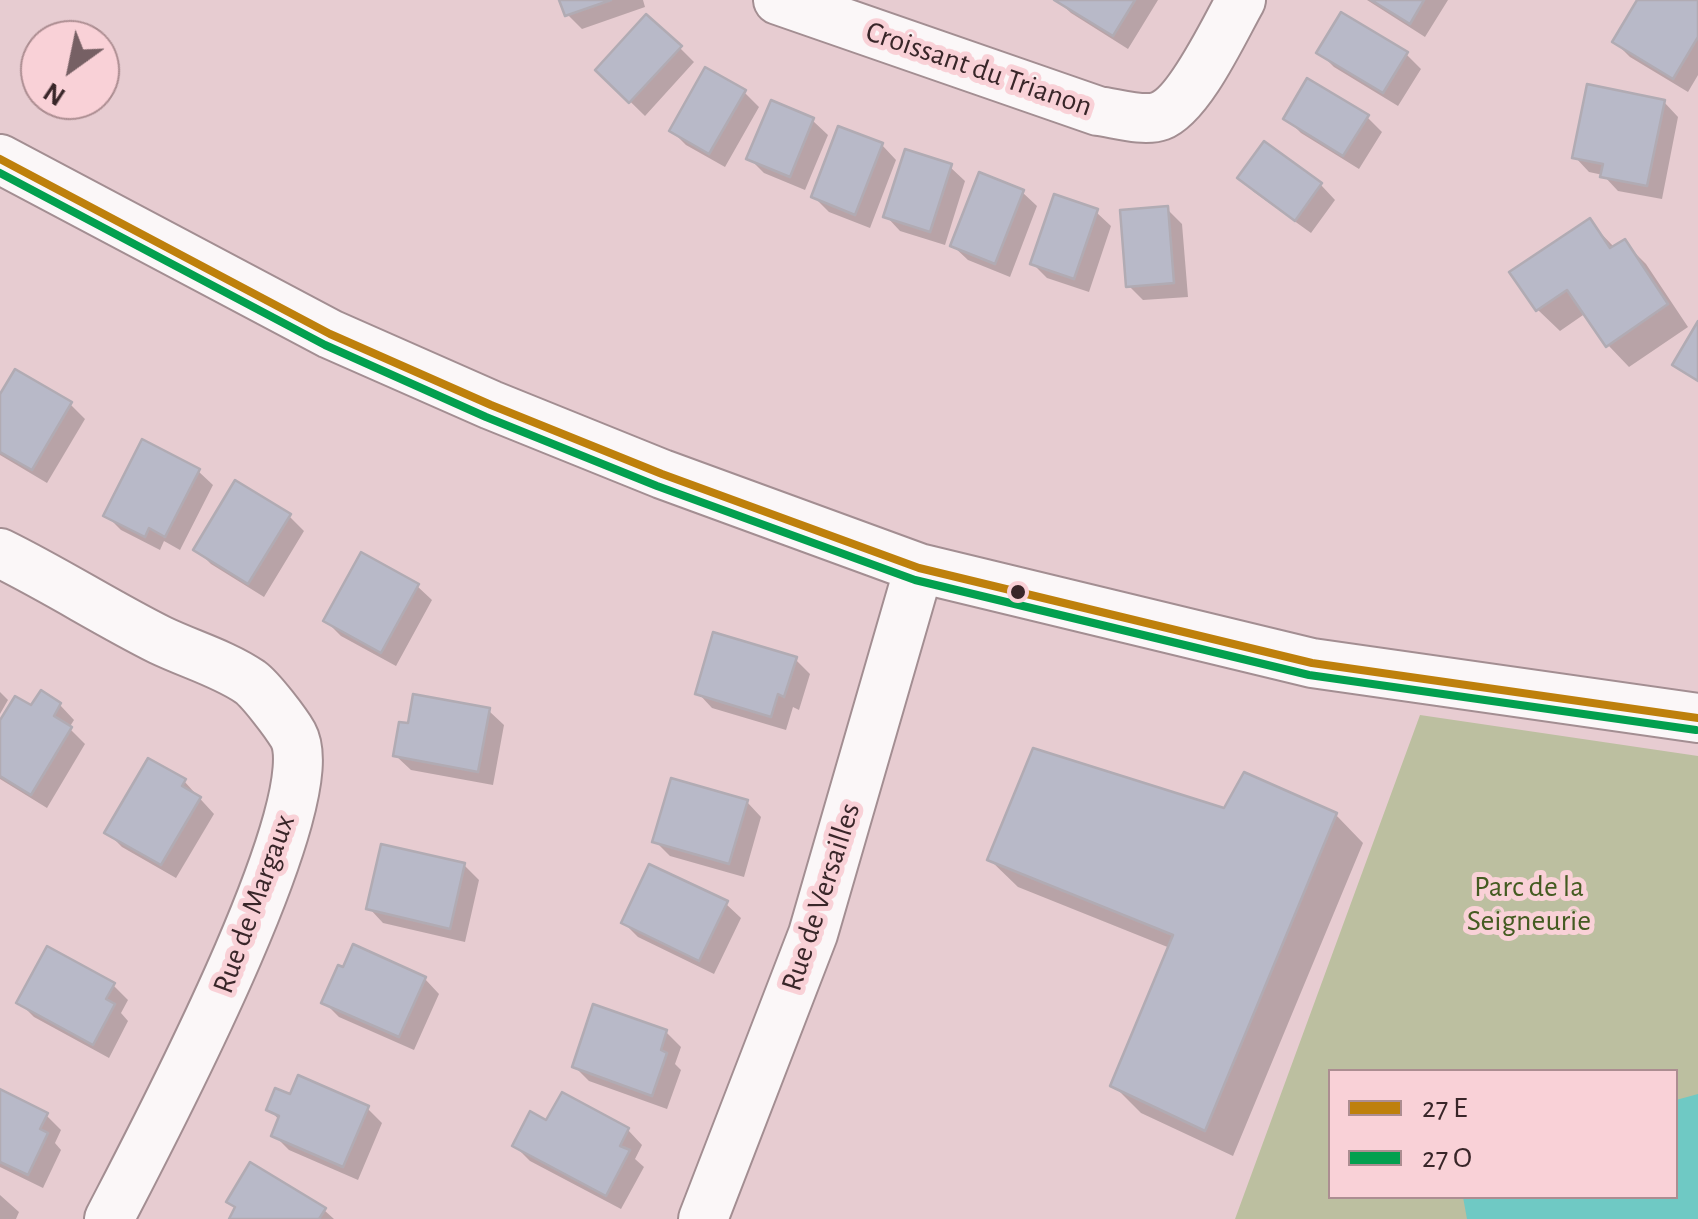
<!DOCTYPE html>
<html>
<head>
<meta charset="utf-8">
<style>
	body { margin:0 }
	#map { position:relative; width:1698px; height:1219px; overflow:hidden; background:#e7ccd1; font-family:"Alegreya Sans",sans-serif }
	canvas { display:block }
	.legend { position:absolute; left:1328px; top:1069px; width:350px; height:130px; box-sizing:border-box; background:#f9d1d7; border:2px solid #ac8d91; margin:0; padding:12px 18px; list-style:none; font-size:30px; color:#392629 }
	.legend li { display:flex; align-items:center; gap:20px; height:50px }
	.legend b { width:50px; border:2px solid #ac8d91 }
	.north { position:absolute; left:20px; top:20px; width:100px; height:100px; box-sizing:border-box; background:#f9d1d7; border:2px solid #ac8d91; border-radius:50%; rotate:213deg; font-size:28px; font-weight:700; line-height:40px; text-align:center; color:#392629 }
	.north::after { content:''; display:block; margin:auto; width:35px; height:45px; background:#766064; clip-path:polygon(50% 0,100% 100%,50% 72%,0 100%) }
</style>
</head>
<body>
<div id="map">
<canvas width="1698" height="1219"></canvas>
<ul class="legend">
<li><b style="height:12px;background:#be800c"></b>27 E</li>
<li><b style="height:12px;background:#03a04f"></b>27 O</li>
</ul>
<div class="north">N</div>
</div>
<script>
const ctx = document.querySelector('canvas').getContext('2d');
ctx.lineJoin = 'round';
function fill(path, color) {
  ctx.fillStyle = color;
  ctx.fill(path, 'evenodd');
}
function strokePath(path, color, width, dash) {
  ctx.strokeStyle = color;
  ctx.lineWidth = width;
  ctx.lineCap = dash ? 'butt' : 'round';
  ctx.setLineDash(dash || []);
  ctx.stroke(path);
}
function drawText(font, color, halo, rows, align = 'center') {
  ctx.font = font + ' "Alegreya Sans",sans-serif';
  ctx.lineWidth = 10;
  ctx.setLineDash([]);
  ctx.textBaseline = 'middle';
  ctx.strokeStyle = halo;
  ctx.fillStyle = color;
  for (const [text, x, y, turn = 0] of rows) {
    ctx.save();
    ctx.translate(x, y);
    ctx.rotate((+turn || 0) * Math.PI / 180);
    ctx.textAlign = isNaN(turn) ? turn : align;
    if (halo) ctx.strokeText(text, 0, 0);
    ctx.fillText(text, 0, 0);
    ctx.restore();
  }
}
fill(new Path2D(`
	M1420,715l278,41v463h-463zM1330,1072h346v124h-346z`), '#bcbfa0');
fill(new Path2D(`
	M1698,1094v125h-231l-4,-22 213,-1v-96z`), '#6fc9c4');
fill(new Path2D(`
	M562,0h81l2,7 -63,22 -15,-15z
	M1057,0h101l-30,49 -57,-36z
	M1367,0h81l-23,37z
	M1640,0h58v75l-10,17 -58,-35 -15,-15z
	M680,48l14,14 -49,54 -47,-46z
	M1320,53l86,1 15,15 -23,37 -64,-39z
	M744,92l15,15 -34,60 -39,-22 -14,-14z
	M1664,102l14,15 -16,82 -44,-8 -15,-16 -14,-3 -14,-15z
	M1367,117l15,15 -23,37 -58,-36 -15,-15z
	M813,121l15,14 -23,55 -41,-17 -15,-15z
	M1264,144l57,41 14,15 -24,33 -57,-41 -14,-14z
	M882,145l14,15 -26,68 -41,-16 -15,-15z
	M950,167l15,14 -20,64 -45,-14 -14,-15z
	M1022,192l15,14 -27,71 -42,-17 -15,-14z
	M1167,209l15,15 6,73 -45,3 -14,-14z
	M1096,212l15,14 -22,66 -42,-14 -15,-15z
	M1589,221l26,27 9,-6 22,22 42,63 -59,40 -21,-22 -22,-32 -26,18 -22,-21z
	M0,399l70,5 15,15 -38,64 -47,-28z
	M198,471l15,14 -33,65 -16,-9 -4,9 -39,-20 -15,-15z
	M289,516l15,15 -40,66 -53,-33 -15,-15z
	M417,586l15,14 -36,66 -55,-30 -15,-15z
	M795,659l15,15 -11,36 -6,-3 -7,23 -74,-22 -14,-15z
	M0,692l8,8 -8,14z
	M60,705l14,15 -5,8 16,16 -38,64 -47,-29v-54l32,-16z
	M489,711l15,14 -11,60 -82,-15 -15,-14z
	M184,781l30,33 -38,64 -54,-31 -15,-15z
	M747,802l14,15 -17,60 -74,-21 -15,-15z
	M1226,811l110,4 27,28 -130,313 -92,-43 -28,-28 57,-137 -152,-61 -28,-27z
	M464,865l15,15 -14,62 -82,-19 -14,-15z
	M726,904l15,14 -27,56 -76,-37 -14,-14z
	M425,979l14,15 -25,56 -75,-33 -15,-15z
	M113,985l15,15 -7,13 7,8 -19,37 -75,-41 -15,-15z
	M666,1032l15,15 -6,17 6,6 -14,39 -78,-28 -15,-15z
	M0,1092l46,23 15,15 -6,13 6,7 -18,38 -43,-21z
	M292,1098l75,10 15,15 -24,57 -69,-30 -15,-15 6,-14 -11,-12z
	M548,1124l80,6 14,15 -7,14 9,8 -23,42 -91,-48 -15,-15z
	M0,1195l19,17 -3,7h-16z
	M229,1202l95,8 10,9h-102l5,-9z`), '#0003');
const building = new Path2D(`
	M559,0h52l-46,16z
	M1054,0h81l-22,36z
	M1371,0h53l-14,24z
	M1637,0h61v37l-25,42 -61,-37z
	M1341,12l67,40 -25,41 -67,-40z
	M646,14l36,32 -53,57 -34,-33z
	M705,67l41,23 -37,64 -40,-23z
	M1307,78l62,37 -26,41 -60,-37z
	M1587,84l78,16 -18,86 -47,-9 3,-13 -31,-6z
	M771,100l43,18 -24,59 -44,-18z
	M838,126l45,17 -28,72 -44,-18z
	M1264,141l58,42 -27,38 -58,-43z
	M905,149l47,15 -22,68 -47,-15z
	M979,172l45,18 -29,74 -45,-18z
	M1054,194l44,15 -24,70 -44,-15z
	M1168,206l6,77 -48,4 -6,-77z
	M1590,218l20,30 15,-9 43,65 -62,43 -39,-57 -31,21 -27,-39z
	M1698,321v60l-26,-16z
	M15,369l57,33 -40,68 -32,-18v-58z
	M142,439l58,30 -35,68 -16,-9 -4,9 -42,-21z
	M235,480l56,34 -43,70 -55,-34z
	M361,552l58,32 -38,69 -58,-32z
	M713,632l84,25 -13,40 -6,-3 -7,23 -76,-23z
	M41,690l20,13 -7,13 18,11 -41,68 -31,-19v-56l15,-24 16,9z
	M413,694l77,14 -12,64 -85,-16 6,-34 9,1z
	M1033,748l191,60 20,-36 93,41 -132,318 -95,-45 63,-151 -186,-75z
	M148,758l38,21 -4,7 19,11 -40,68 -57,-32z
	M671,778l77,22 -19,64 -77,-22z
	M381,844l84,19 -15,66 -84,-20z
	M649,864l79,37 -29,60 -78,-38z
	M353,944l73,33 -27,60 -78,-34 17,-38 5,2z
	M47,946l68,37 -9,16 9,5 -22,41 -77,-42z
	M593,1004l74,26 -6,20 6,3 -15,43 -80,-29z
	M298,1075l71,31 -26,61 -72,-31 8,-20 -13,-6 9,-22 15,6z
	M0,1089l48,24 -8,16 8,4 -20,42 -28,-13z
	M562,1092l67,36 -9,18 10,4 -24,46 -94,-50 18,-35 16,9z
	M250,1162l76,46 -7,11h-90l6,-12 -9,-5z`);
fill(building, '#b8b9c8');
strokePath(building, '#b1abb3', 2.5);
const minor = new Path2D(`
	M778,0l320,111c17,2 46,11 62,5 30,-11 65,-88 81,-116
	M0,159l330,175 161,71 171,69 257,94 393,95 386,55
	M0,553c55,27 106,60 160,87 29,14 64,24 90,42 11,8 36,41 43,53 37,67 -146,410 -184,484
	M703,1219l110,-285 106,-366`);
strokePath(minor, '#a38e92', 52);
strokePath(minor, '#fbf7f8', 48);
strokePath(new Path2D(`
	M0,159l330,175 161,71 171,69 257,94 393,95 386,55`), '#be800c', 8);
strokePath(new Path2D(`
	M0,173l325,172 161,72 171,69 258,94 394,95 387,55`), '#03a04f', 8);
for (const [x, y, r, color] of [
	[1018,592,9,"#392629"]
]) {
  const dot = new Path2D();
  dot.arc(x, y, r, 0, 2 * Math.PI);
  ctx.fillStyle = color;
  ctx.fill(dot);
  strokePath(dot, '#f9d1d7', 4);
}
drawText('30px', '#392629', '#f9d1d7', [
	["Croissant du Trianon",979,69,19],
	["Rue de Versailles",821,897,-72],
	["Rue de Margaux",254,904,-70]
]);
drawText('30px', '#445b21', '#f9d1d7', [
	["Parc de la",1529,887],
	["Seigneurie",1529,921]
]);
</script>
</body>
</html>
